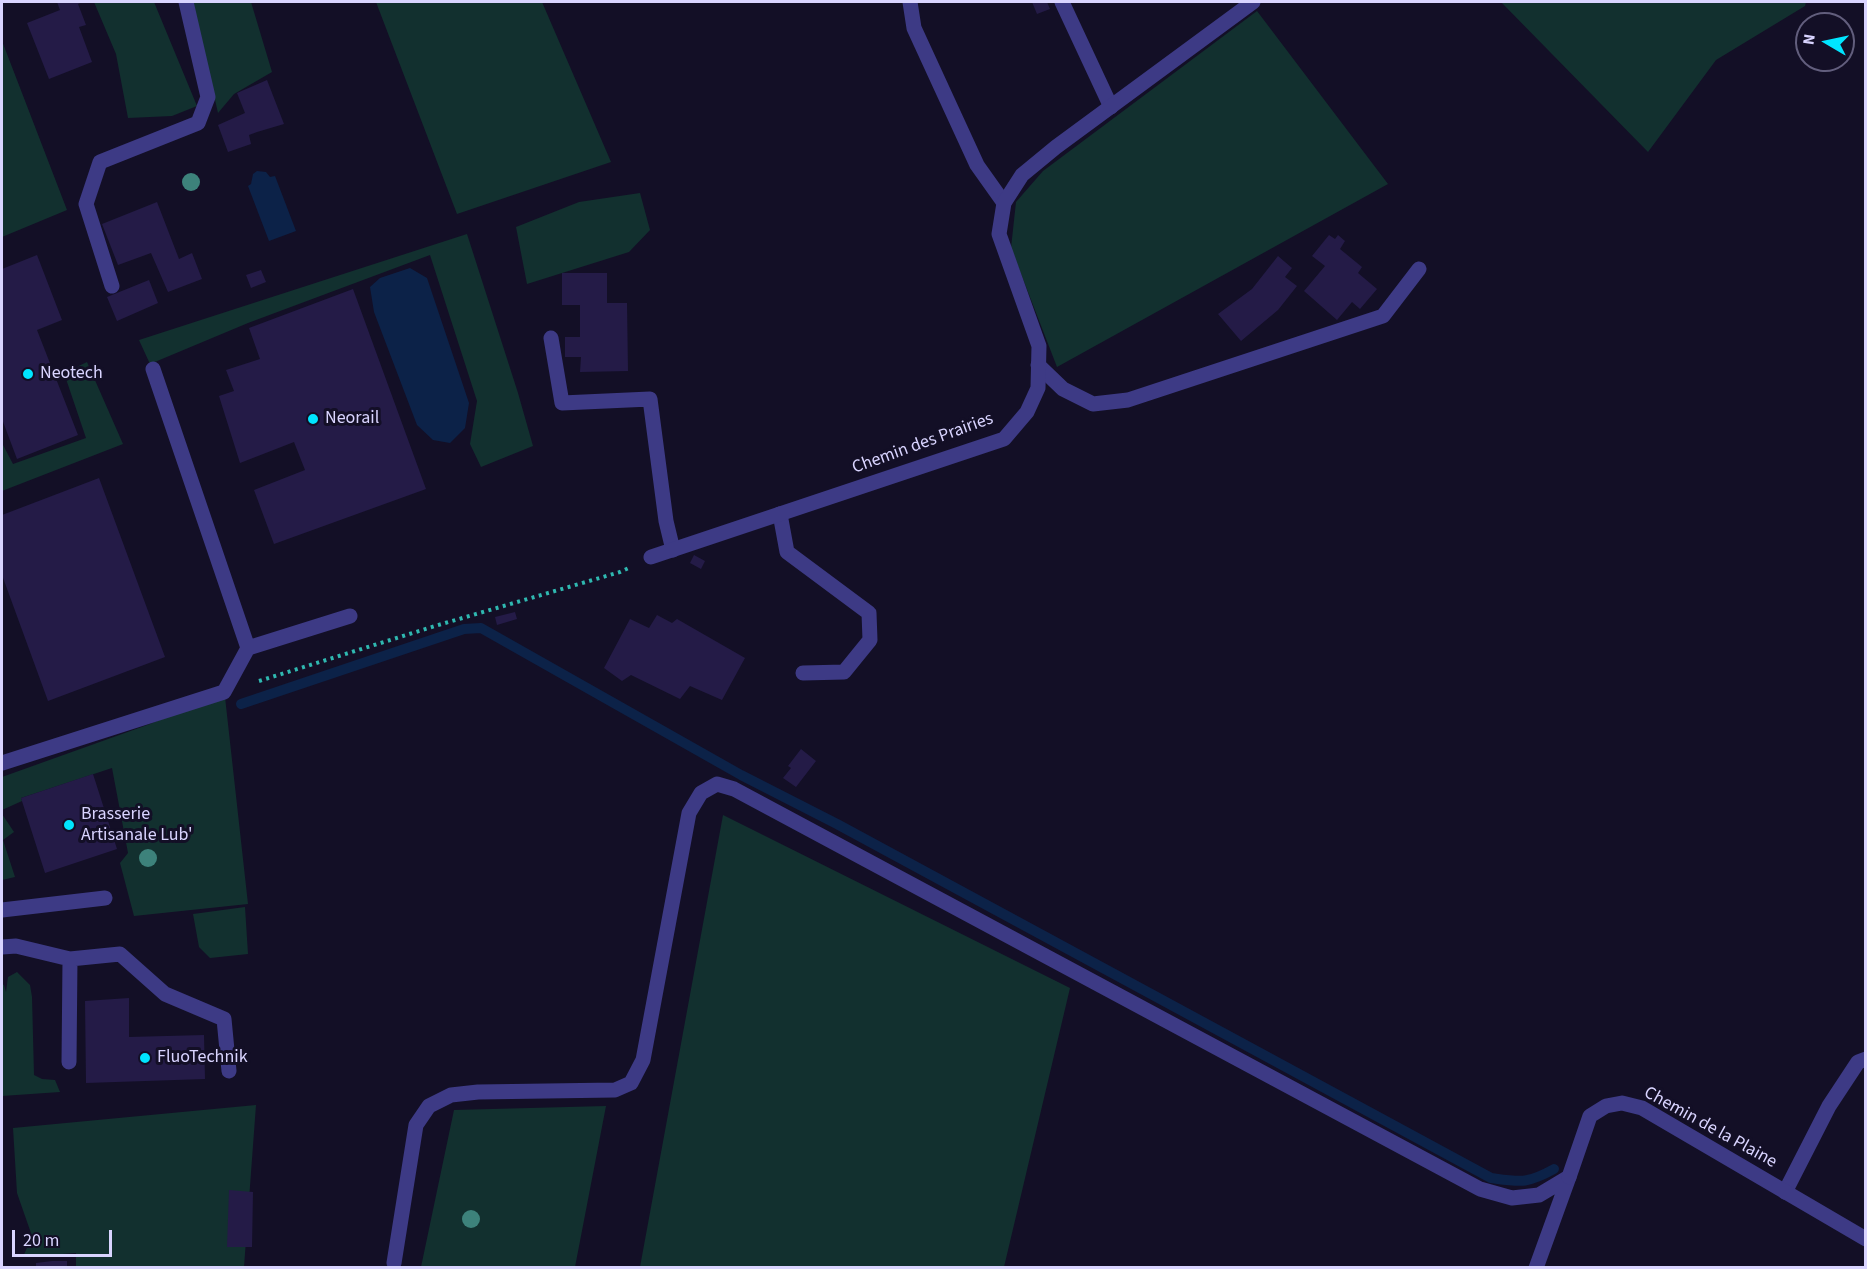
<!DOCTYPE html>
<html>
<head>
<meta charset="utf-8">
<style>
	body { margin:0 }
	#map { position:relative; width:1867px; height:1269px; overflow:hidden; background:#130f26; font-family:"Source Sans 3",sans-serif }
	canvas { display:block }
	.frame { position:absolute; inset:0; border:3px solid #d9d4ff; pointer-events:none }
	.north { position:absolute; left:1795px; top:12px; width:60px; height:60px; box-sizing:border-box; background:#130f26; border:2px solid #625e7d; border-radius:50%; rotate:279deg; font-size:16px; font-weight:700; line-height:24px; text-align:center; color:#d9d4ff }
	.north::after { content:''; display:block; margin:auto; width:21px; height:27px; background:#00e5ff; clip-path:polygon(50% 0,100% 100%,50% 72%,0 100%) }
	.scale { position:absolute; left:12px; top:1230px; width:100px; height:27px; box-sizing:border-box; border:3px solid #d9d4ff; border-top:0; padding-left:8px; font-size:18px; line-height:21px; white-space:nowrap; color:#d9d4ff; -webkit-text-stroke:4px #130f26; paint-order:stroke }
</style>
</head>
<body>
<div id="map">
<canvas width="1867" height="1269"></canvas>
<div class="frame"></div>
<div class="north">N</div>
<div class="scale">20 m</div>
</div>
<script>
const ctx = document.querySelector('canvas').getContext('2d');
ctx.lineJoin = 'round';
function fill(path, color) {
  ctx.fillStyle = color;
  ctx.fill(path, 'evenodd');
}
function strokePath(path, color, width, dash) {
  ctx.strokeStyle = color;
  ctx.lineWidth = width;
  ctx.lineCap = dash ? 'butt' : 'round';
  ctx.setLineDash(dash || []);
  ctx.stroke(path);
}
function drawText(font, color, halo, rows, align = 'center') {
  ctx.font = font + ' "Source Sans 3",sans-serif';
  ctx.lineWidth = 6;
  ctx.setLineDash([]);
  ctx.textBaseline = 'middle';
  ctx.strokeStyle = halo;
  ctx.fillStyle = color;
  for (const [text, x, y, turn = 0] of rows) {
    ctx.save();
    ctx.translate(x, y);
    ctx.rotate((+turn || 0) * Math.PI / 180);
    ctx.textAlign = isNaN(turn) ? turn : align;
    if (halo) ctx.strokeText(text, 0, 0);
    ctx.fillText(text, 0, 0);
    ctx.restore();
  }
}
fill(new Path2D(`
	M94,2h60l43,104 -25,10 -44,2 -12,-64z
	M193,2h58l21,70 -38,22 -16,19z
	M376,2h166l69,160 -154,52z
	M1501,2h305l-1,4 -89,54 -68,92z
	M1257,11l131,173 -331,183 -46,-119 5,-46 27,-31z
	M2,41l65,169 -65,27z
	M640,193l10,37 -21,22 -102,32 -11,-57 63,-25z
	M467,234l51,159 15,53 -52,21 -11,-23 7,-43 -47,-146 -182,68 -98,41 -11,-24z
	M87,362l36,82 -121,47v-48l11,21 73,-26 -22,-65z
	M225,697l23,207 -114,12 -14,-53 8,-10 -16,-85 -91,30 1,3 -20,9v-33l148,-53 53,-22z
	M2,814l12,18 -11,8 12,37 -13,3z
	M723,815l347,173 -66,279h-364z
	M245,907l3,47 -38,4 -11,-11 -6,-33z
	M17,972l13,13 2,12 2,78 8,4 13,1 5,12 -58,4v-112l2,1 2,7 2,-15z
	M256,1105l-12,162 -168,1v-15l-53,4 9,-21 -15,-43 -4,-65z
	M606,1106l-31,161h-154l33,-157z`), '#12302f');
fill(new Path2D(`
	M257,171l9,1 4,5 5,-1 21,55 -27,10 -21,-55 3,-2 2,-10z
	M410,268l17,10 42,125 -4,25 -15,15 -17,-3 -16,-15 -43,-113 -4,-25 10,-9z`), '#0c2248');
strokePath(new Path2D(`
	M241,704l223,-75 17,-1 260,147 96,49 654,354c30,4 36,6 63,-9`), '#0c2248', 10);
fill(new Path2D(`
	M57,2h26l-5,2 8,21 -7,2 13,35 -43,17 -22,-56 33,-13z
	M1032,2h15l3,7 -13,5z
	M267,80l17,44 -27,8 -8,3 2,9 -23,8 -10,-27 27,-12 -8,-20z
	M157,202l22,57 13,-6 10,26 -34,13 -17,-39 -33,12 -16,-41z
	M1329,235l6,4 3,-4 7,6 -5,8 22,18 -4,6 19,16 -17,20 -8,-7 -15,18 -33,-29 21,-25 -13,-10z
	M37,255l25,65 -25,10 41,105 -61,24 -15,-40v-150z
	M1278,256l14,12 -7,9 12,9 -19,24 -37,31 -23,-27 34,-25z
	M261,270l5,12 -15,6 -5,-13z
	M562,273h45v30h20l1,68 -48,1 1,-15h-16v-20h15v-32h-18z
	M149,280l9,23 -41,18 -10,-24z
	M353,289l73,200 -152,55 -20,-54 51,-20 -11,-28 -54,21 -21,-67 15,-5 -8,-21 34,-11 -11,-31z
	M99,478l66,179 -117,44 -46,-126v-60z
	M694,555l11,6 -4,8 -11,-6z
	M515,612l2,7 -20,6 -2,-8z
	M657,615l15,8 5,-4 68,39 -23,42 -32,-14 -10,13 -49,-24 -9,6 -18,-13 26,-49 19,9z
	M801,749l15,12 -20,26 -13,-9 8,-10 -3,-2z
	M93,774l24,75 -72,24 -24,-75z
	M129,998v39l75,-2 1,44 -119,4 -1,-82z
	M229,1190l24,2 -1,55h-25z
	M52,1261h15v7h-31v-5z`), '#241b47');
strokePath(new Path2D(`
	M259,681l176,-55 185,-54 11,-5`), '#2fb8b0', 4, [3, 4.5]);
strokePath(new Path2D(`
	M910,2l4,26 63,137 27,38
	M1062,2l49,105
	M112,286l-26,-82 14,-42 98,-39 10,-26 -22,-95
	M551,338l11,65 88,-4 16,122 7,29
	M1038,365l25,24 30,15 35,-4 255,-84 36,-47
	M153,369l95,279
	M780,514l7,38 82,61 1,27 -26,32 -41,1
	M2,763l222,-71 24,-44 102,-32
	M2,910l103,-12
	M2,947l14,-1 54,13 -1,103
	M70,959l50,-5 45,40 59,25 5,52
	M1785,1192l44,-86 29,-44 8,-3
	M394,1263l22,-138 13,-19 22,-11 27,-3 137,-2 16,-7 12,-23 46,-247 12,-20 16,-9 17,5 746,400 32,9 27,-3 30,-18
	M1536,1268l33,-91`), '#3d3a85', 15);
strokePath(new Path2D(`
	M651,557l353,-118 23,-27 11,-24 1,-42 -40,-112 5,-31 18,-28 34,-28 197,-145
	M1569,1177l21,-61 16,-10 16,-3 20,5 224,131`), '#3d3a85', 15);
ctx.fillStyle = '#3d827b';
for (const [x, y] of [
	[191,182],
	[148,858],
	[471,1219]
]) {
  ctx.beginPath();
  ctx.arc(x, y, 9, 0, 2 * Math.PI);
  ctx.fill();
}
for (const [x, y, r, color] of [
	[28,374,6,"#00e5ff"],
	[313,419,6,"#00e5ff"],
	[69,825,6,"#00e5ff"],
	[145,1058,6,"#00e5ff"]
]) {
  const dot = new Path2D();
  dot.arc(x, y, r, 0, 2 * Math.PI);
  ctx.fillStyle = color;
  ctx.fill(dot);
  strokePath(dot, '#130f26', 2);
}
drawText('18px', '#d9d4ff', '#130f26', [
	["Neotech",40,374],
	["Neorail",325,419],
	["Brasserie",81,815],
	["Artisanale Lub'",81,836],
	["FluoTechnik",157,1058]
], 'left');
drawText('18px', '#d9d4ff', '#130f26', [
	["Chemin des Prairies",923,444,-20],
	["Chemin de la Plaine",1710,1128,29]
]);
</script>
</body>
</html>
